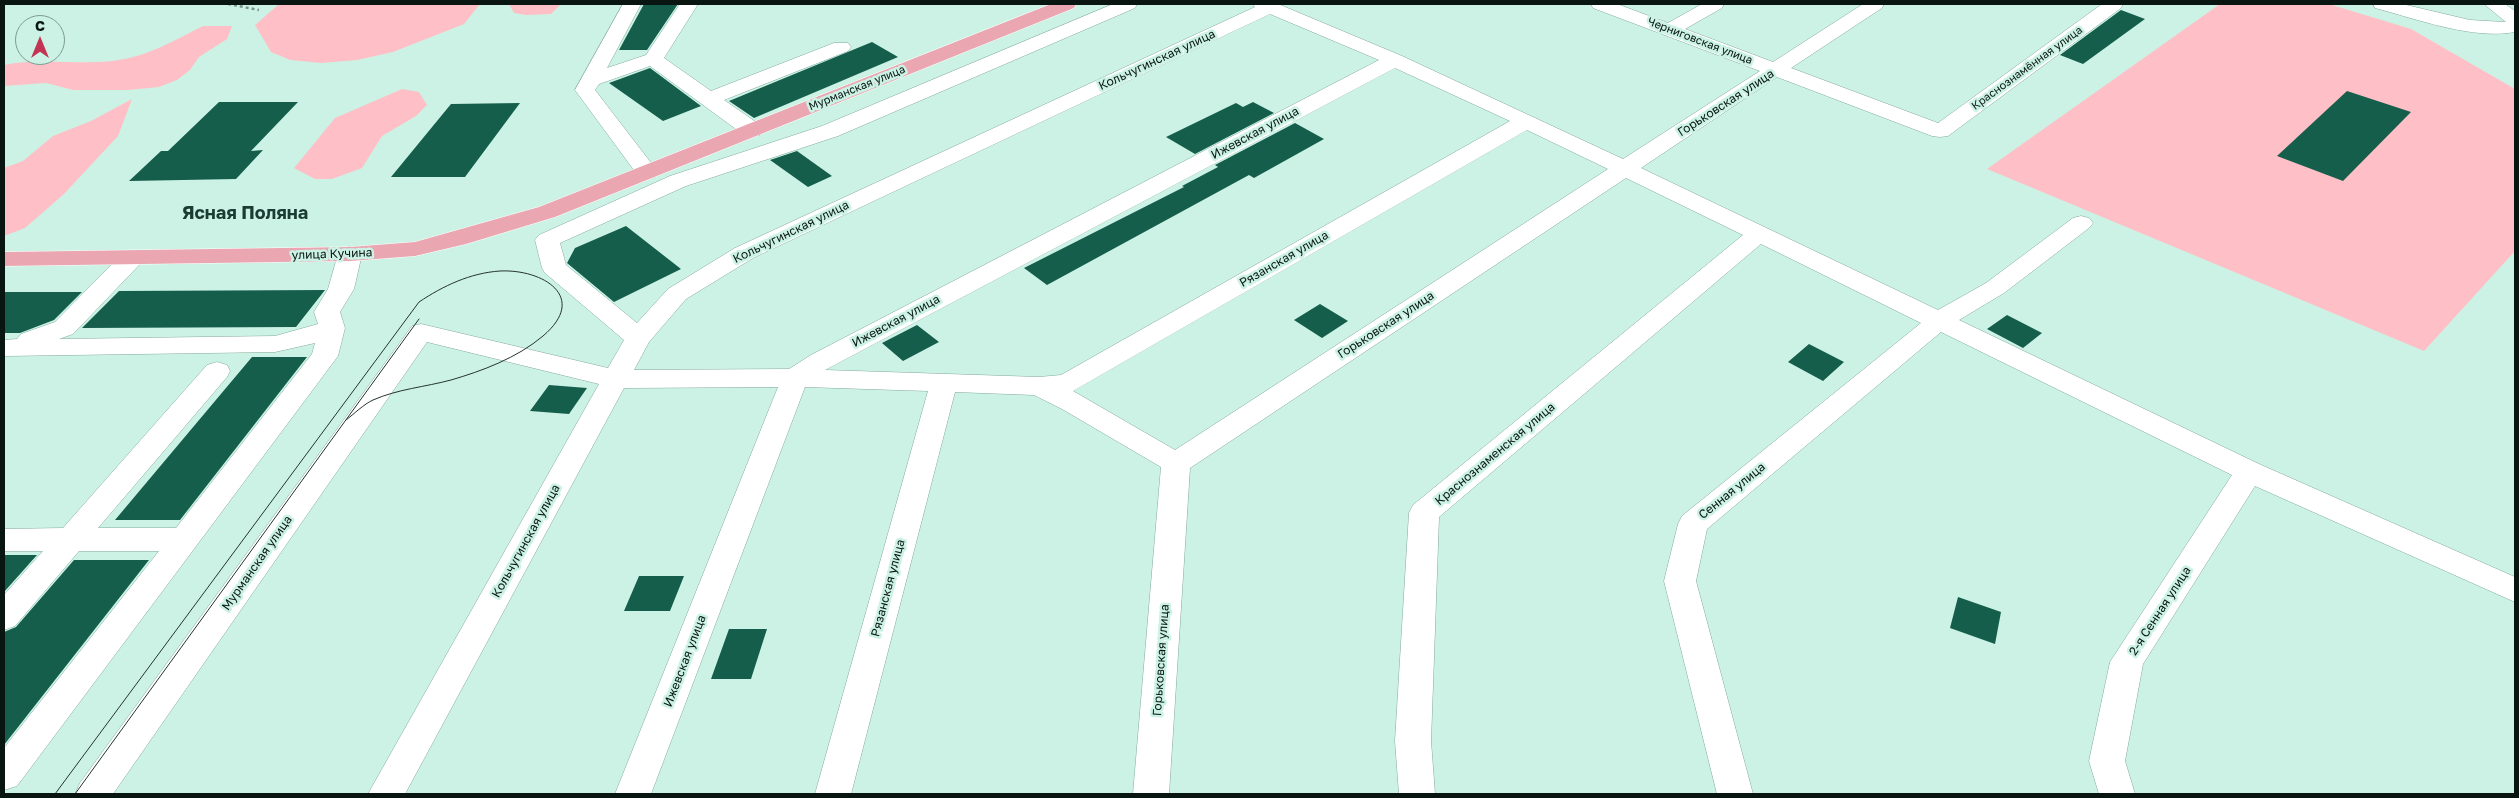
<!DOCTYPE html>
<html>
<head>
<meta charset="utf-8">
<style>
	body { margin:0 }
	#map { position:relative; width:2519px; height:798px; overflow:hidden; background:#ccf2e5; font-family:"Golos Text",sans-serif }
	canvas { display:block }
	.frame { position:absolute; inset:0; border:5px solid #081511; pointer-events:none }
	.north { position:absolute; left:15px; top:15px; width:50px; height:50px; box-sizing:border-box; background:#ccf2e5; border:1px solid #7e9a90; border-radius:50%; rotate:0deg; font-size:14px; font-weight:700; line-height:20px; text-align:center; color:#081511 }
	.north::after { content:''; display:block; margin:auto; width:18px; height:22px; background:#c33354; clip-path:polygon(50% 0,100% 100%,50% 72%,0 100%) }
</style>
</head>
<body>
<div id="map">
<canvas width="2519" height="798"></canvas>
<div class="frame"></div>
<div class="north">С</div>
</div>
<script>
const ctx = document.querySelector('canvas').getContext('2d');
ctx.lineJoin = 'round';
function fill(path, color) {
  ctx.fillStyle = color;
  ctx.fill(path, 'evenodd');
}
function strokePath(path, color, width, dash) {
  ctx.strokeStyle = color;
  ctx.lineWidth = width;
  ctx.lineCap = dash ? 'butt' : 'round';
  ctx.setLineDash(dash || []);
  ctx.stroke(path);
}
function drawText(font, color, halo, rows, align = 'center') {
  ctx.font = font + ' "Golos Text",sans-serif';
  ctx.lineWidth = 5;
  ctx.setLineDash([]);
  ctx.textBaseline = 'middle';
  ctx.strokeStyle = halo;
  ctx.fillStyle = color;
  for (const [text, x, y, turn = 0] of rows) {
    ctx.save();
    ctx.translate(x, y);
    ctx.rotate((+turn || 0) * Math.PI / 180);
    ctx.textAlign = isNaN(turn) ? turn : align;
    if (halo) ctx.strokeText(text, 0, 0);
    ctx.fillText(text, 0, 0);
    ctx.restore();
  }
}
fill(new Path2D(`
	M279,4h201l-16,20 -71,28 -36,8 -36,3 -31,-3 -19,-8 -16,-27z
	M509,4h52l-10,10 -25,1 -12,-2z
	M2220,4l112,1 79,24 104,60v162l-91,100 -437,-182z
	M203,26h29l-5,13 -28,18 -9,13 -13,10 -18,7 -31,3h-55l-27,-7 -42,3v-21c41,-9 85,3 125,-7 26,-6 50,-20 74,-32z
	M402,89l17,3 8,13 -11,11 -34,20 -20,32 -30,11h-17l-21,-11 41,-50z
	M132,99l-14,37 -54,58 -39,34 -21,8v-68l19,-7 30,-25 38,-15z`), '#fec0c6');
fill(new Path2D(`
	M644,4h34l-31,46h-28z
	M2121,10l24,9 -62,45 -23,-9z
	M872,42l26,15 -144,61 -25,-17z
	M650,68l51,38 -38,15 -54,-38z
	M2347,91l64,21 -68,69 -66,-25z
	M219,102h79l-47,49 12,-1 -27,29 -107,2 32,-30h7z
	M1253,102l21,11 -79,41 -29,-17 70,-34 7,4z
	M520,103l-55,74h-74l60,-73z
	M1295,123l29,16 -70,39 -5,-3 -202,110 -23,-17 160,-81 -2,-1 36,-19 -3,-2z
	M797,151l35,25 -24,11 -38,-27z
	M626,226l55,43 -67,33 -47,-39 8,-15z
	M325,290l-29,37 -214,1 37,-37z
	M4,292h78l-28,28 -34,13h-16z
	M1320,304l28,17 -26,17 -28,-18z
	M2007,315l35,18 -19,15 -36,-19z
	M917,325l22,17 -36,19 -21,-18z
	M1809,344l35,18 -21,19 -35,-19z
	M252,357h55l-127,163h-65z
	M549,385l38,3 -18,26 -39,-3z
	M4,555h33l-33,37z
	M74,560h75l-145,185v-113l12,-5z
	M639,576h45l-14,35h-46z
	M1958,597l43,15 -6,32 -45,-16z
	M729,629h38l-16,50h-40z`), '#155e4c');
const minor = new Path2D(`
	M623,4h18l-34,64 39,-13 34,-51h18l-34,54 47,33 123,-48h14l3,4 -3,4 -124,49 36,25 3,5 -3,5 -8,1 -8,-1 -94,-69 -51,18 -4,6 63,82 -3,5 -8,2 -8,-2 -64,-87z
	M1113,4h24l-2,4 -297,128 -152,50 -126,57 6,22 71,58 31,-34 67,-41 520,-241 -2,-3h25l124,52 221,103 137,-88 -167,-63 -2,-4h26l51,19 34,-19h22l-2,4 -37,21 88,33 90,-58h21l-2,4 -91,60 147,55 164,-119h21l-2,4 -173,128 -8,1 -8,-1 -155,-59 -136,91 297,142 48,-27 87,-65 8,-2 8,2 4,5 -4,5 -85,65 -45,27 300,144 256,113v25l-260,-116 -112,178 -18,97 10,33h-36l-10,-33 21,-99 122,-187 -291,-143 -234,197 -11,52 57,213h-36l-53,-213 14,-57 4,-8 239,-193 -160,-79 -322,273 -8,224 4,53h-36l-4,-53 14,-228 4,-8 330,-270 -117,-57 -436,290 -21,326h-36l28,-327 -99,-58 -28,-14 -79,-3 -104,402h-36l113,-403 -123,-4 -154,407h-36l163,-407 -154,1 -219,406h-37l231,-410 -172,-42 -314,452h-38l5,-11 332,-457 9,-2 187,44 16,-28 -79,-67 -3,-5 -7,-28 4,-5 131,-59 152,-50zM1270,14l109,46 -568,295 -22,14 -155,1 15,-28 37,-43 67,-41zM1395,68l115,53 -449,254 -22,2 -214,-7zM1527,130l81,39 -433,281 -102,-59z
	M2373,4h29l68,16 34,2h2l-22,-18h21l10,7v21c-42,8 -98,-13 -140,-24z
	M350,247l9,2 3,5 -8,35 -14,23 5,16 -7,28 -321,430 -13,4v-42l155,-197h-80l-64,75 -11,4v-35l39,-44h-39v-22l59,-1 144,-163 10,-3 10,3 3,6 -3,6 -129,151h78l136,-174 3,-11 -40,9 -271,4v-16l13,-1 4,-5 34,-12 68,-69 9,-2 9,2 3,5 -3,5 -68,71 -14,5 216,-3 43,-12 -4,-12 14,-23 10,-35 3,-5z`);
const major = new Path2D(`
	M1051,4h25l-2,4 -519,209 -89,27 -51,12 -65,5 -346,5v-14l346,-5 65,-5 124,-35z`);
strokePath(minor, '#85a99d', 1);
strokePath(major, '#fff', 1);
strokePath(new Path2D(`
	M228,4l31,6`), '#7a958c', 2.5, [3, 3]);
fill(minor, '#fff');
fill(major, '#eaa7b1');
strokePath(new Path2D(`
	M55,794l364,-492c24,-16 51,-29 81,-31 43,-2 89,26 43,65 -26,22 -61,35 -92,44 -26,7 -53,9 -78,20 -9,4 -19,14 -27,20
	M75,794l344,-475`), '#24342f', 1);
drawText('11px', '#081511', '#ccf2e5', [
	["Черниговская улица",1700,41,21],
	["Краснознамённая улица",2027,68,-36],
	["Мурманская улица",857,88,-22]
]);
drawText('12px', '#081511', '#ccf2e5', [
	["Кольчугинская улица",1157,60,-25],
	["Горьковская улица",1726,103,-33],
	["Ижевская улица",1255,133,-28],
	["Кольчугинская улица",791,232,-26],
	["улица Кучина",332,254,-2],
	["Рязанская улица",1284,259,-30],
	["Ижевская улица",896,321,-28],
	["Горьковская улица",1386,325,-33],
	["Краснознаменская улица",1495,454,-40],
	["Сенная улица",1732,491,-39],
	["Кольчугинская улица",526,541,-61],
	["Мурманская улица",257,563,-55],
	["Рязанская улица",888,588,-75],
	["2-я Сенная улица",2160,611,-57],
	["Горьковская улица",1161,660,-86],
	["Ижевская улица",685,661,-69]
]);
drawText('bold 18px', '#1a3c32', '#ccf2e5', [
	["Ясная Поляна",245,213]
]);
</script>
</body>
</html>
